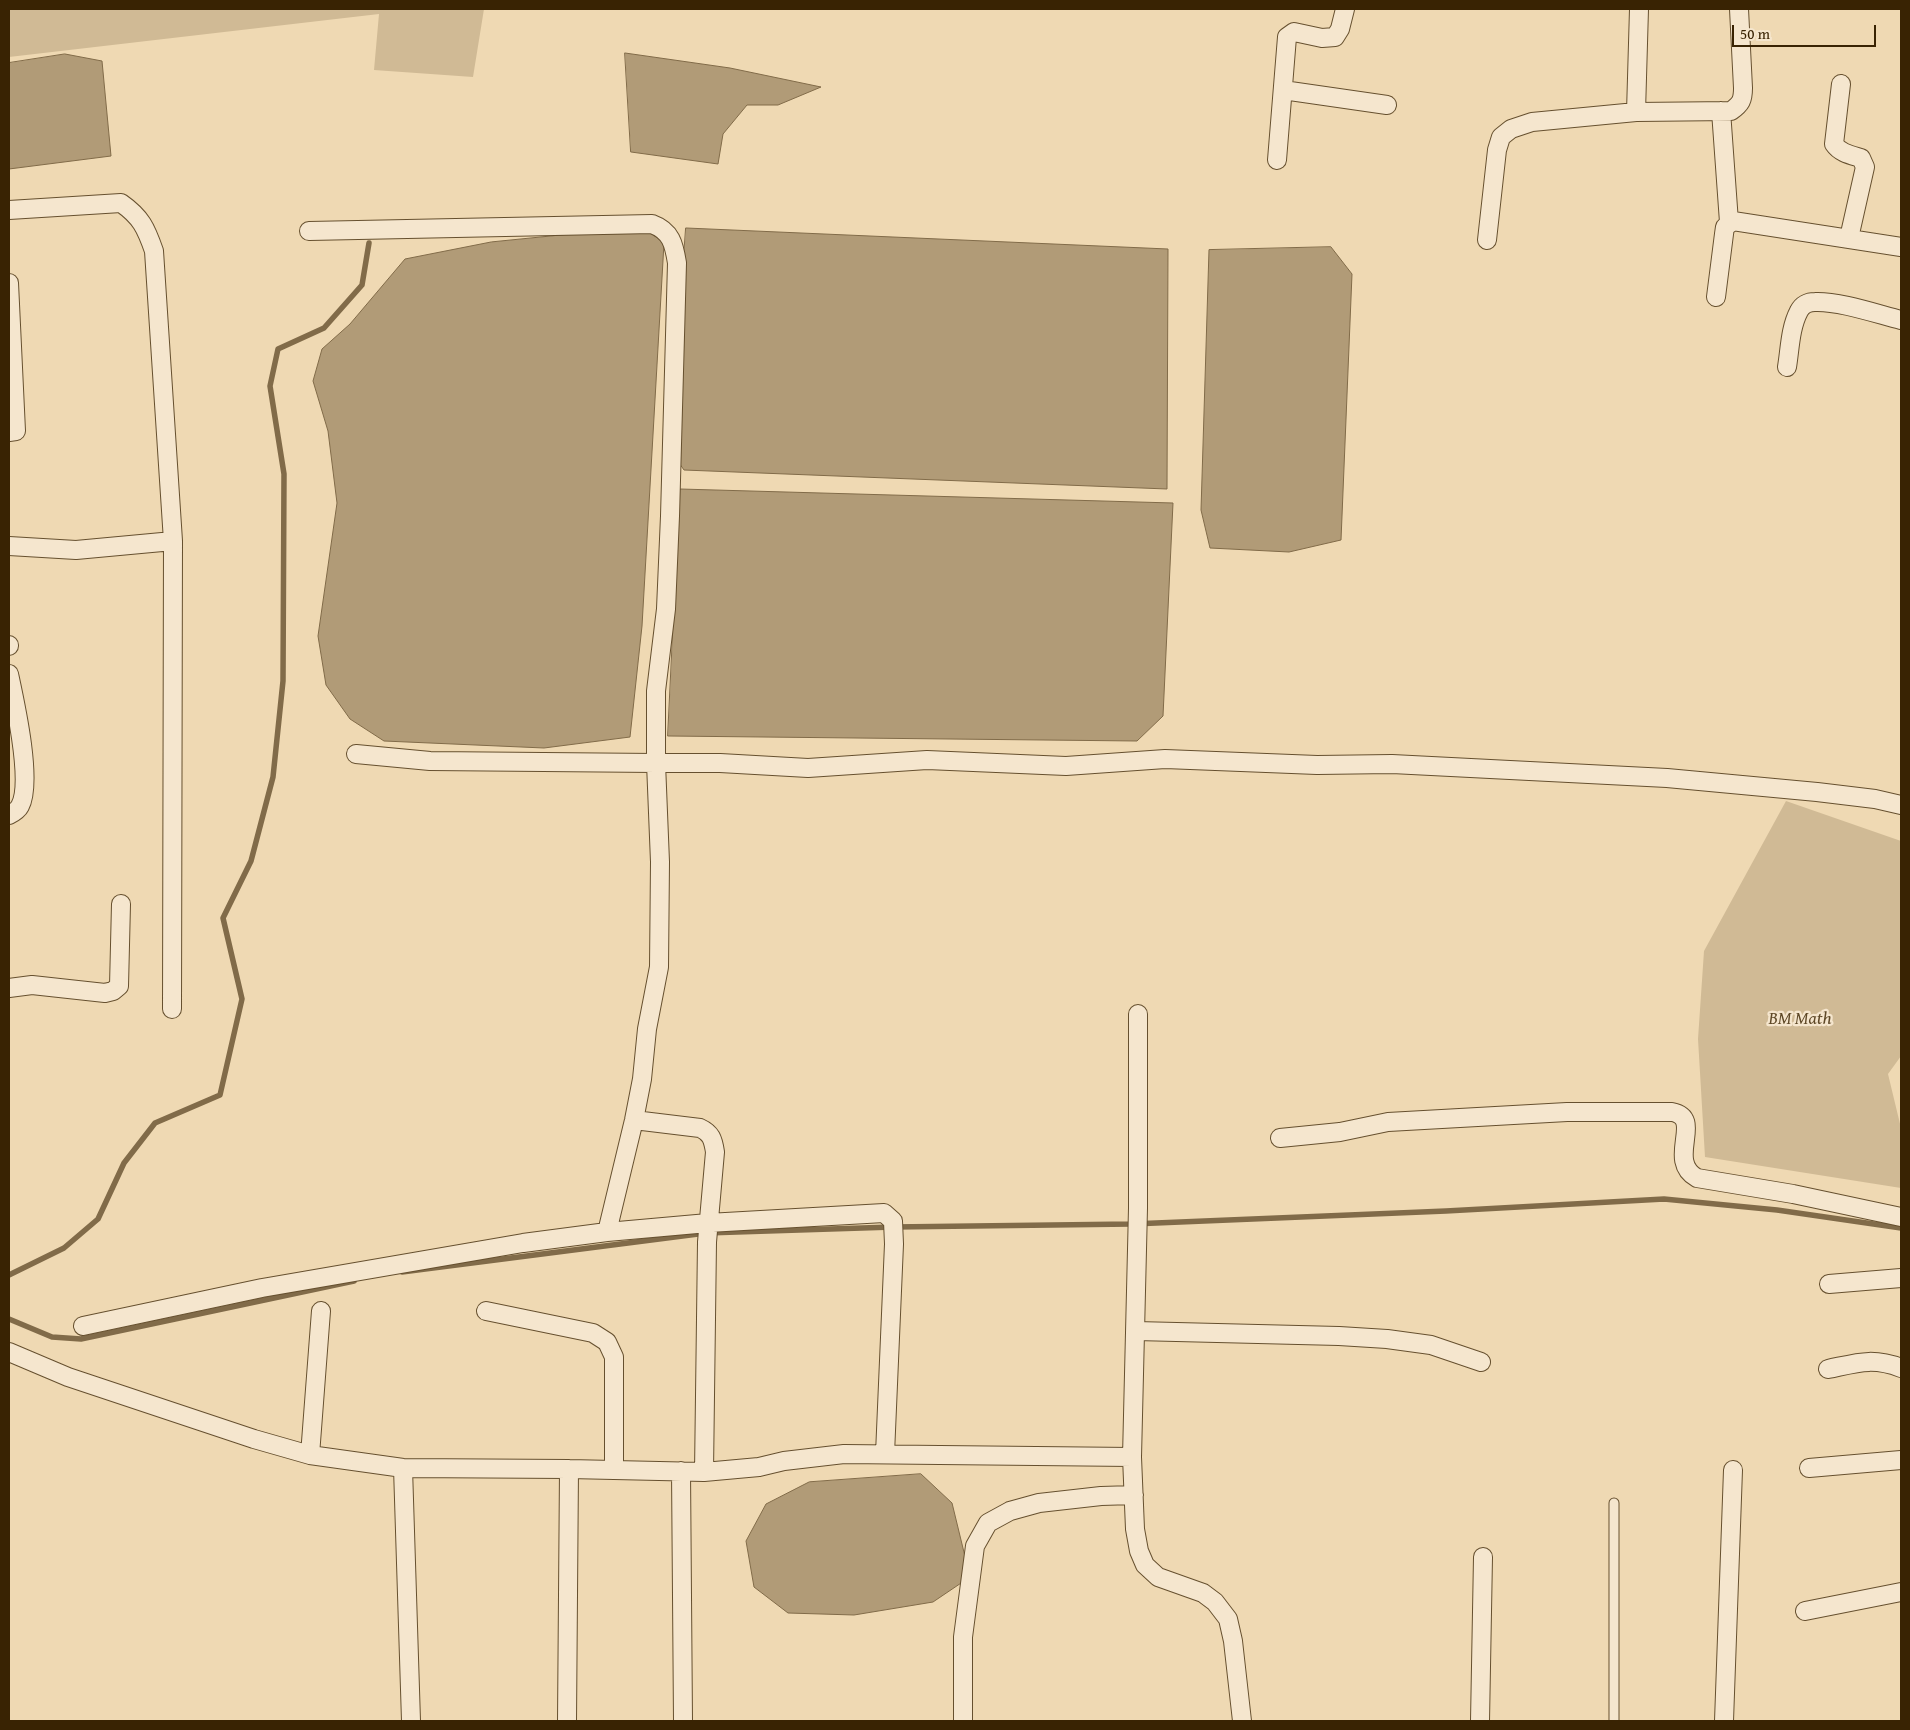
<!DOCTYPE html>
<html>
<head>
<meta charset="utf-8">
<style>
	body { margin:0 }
	#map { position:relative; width:1910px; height:1730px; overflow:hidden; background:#efd9b3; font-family:"Gentium Book Plus",serif }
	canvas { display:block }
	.frame { position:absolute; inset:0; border:10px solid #392303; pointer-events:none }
	.scale { position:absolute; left:1732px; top:25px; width:144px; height:22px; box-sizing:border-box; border:2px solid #392303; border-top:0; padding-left:6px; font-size:15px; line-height:18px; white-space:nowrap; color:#392303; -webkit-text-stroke:4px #f5e6ce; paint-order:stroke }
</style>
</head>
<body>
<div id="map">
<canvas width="1910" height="1730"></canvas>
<div class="frame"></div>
<div class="scale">50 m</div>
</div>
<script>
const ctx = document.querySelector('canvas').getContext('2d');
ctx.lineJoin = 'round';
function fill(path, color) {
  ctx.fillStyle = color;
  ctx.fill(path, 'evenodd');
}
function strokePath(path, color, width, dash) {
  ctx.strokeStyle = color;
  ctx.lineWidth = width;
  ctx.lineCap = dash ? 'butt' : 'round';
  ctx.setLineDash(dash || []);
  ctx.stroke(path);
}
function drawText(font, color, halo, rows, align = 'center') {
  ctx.font = font + ' "Gentium Book Plus",serif';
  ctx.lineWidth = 4.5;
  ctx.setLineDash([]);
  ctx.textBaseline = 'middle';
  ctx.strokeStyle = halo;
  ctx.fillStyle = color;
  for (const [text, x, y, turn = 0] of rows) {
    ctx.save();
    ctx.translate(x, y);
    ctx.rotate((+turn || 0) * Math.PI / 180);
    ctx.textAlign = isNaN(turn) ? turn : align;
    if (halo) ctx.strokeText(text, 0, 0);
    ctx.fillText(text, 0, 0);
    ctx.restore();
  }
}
fill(new Path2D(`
	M9,9h475l-11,68 -99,-7 5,-56 -370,43z
	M1786,801l115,40v215l-13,18 13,54v60l-196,-31 -7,-118 6,-88z`), '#d0ba95');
const water = new Path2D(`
	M625,53l105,15 91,19 -43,18h-31l-24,29 -5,30 -87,-12z
	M65,54l37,7 9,95 -102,13v-106z
	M643,227l21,16 -22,383 -12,111 -86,11 -160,-7 -34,-22 -24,-34 -8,-49 19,-133 -9,-72 -15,-50 9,-32 28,-25 55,-65 86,-17z
	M686,228l482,21 -1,240 -483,-19 -14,-20z
	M1331,247l21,27 -11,266 -52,12 -79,-4 -9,-38 8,-260z
	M680,489l493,14 -10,213 -26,25 -469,-5z
	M921,1474l31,29 18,74 -37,25 -79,13 -66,-2 -34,-26 -8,-46 20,-37 43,-22z`);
fill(water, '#b19b77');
strokePath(water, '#816b49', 1);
strokePath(new Path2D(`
	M402,1272l304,-39 187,-6 239,-3 314,-13 218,-12 113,11 124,18
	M9,1275l55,-27 34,-29 26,-56 31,-40 65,-28 22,-96 -19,-81 28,-57 22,-84 10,-96 1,-207 -14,-88 8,-37 46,-21 38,-43 7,-42
	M9,1319l43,18 29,2 273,-58`), '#816b49', 5.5);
const service = new Path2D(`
	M1614,1721v-218`);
const minor = new Path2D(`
	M1841,84l-7,60c6,9 17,11 27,14l4,9 -16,71
	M1283,90l104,15
	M1721,111l8,111
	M1636,112l3,-103
	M1277,160l10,-123 7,-5 28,6 13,-1 5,-8 5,-20
	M9,210l112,-7c20,14 25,25 33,48l19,290 -1,468
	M309,231l343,-7c19,7 22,20 25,39l-7,253 -4,93 -10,82v72h64l88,5 119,-8 139,6 99,-7 152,6 75,-1 275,14 150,14 58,7 26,6
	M1487,240l10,-90 4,-13 10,-8 21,-7 104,-10 95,-1c10,-7 12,-11 12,-23l-4,-79
	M9,283l7,148 -7,1
	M1716,297l8,-63 1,-7 8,-6 168,26
	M1787,367c3,-18 3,-39 12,-56 3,-6 9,-9 16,-9 24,-1 62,12 86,18
	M9,546l67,4 97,-9
	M9,645v1
	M9,674c6,28 24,108 11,132 -2,4 -7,7 -11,9
	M356,754l74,7 226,2 4,99 -1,105 -12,62 -5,50 -8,41 -27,112
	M9,988l23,-3 73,8 8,-2 6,-5 2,-82
	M1138,1014v194l-6,249 3,72 4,22 6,14 13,12 45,16 12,9 13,17 5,22 9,80
	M634,1120l66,8c11,5 13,11 15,24l-8,90 -3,230
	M1280,1138l60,-6 48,-10 179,-10h105c33,6 -7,48 25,66l96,16 108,23
	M1829,1284l72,-6
	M486,1311l107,22 14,9 7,15v113
	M83,1326l179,-38 261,-45 84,-11 101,-9 176,-10 9,8 1,23 -9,210
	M1136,1331l203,5 48,3 44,6 50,17
	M9,1352l59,25 186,62 56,16 93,13 166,1 135,3 55,-5 25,-6 60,-7 288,3
	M1828,1369c29,-6 44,-12 73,-1
	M310,1455l11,-144
	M403,1468l8,253
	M1809,1468l92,-8
	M681,1471l2,250
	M1805,1611l96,-19
	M567,1721l2,-252
	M963,1721v-84l12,-91 13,-23 22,-12 29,-8 62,-7 33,-1
	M1480,1721l3,-164
	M1724,1721l9,-251`);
strokePath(service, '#66502f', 11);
strokePath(minor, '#66502f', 20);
strokePath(service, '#f5e6ce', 9);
strokePath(minor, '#f5e6ce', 18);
drawText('italic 18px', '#5f4928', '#f5e6ce', [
	["BM Math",1800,1019]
]);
</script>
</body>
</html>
